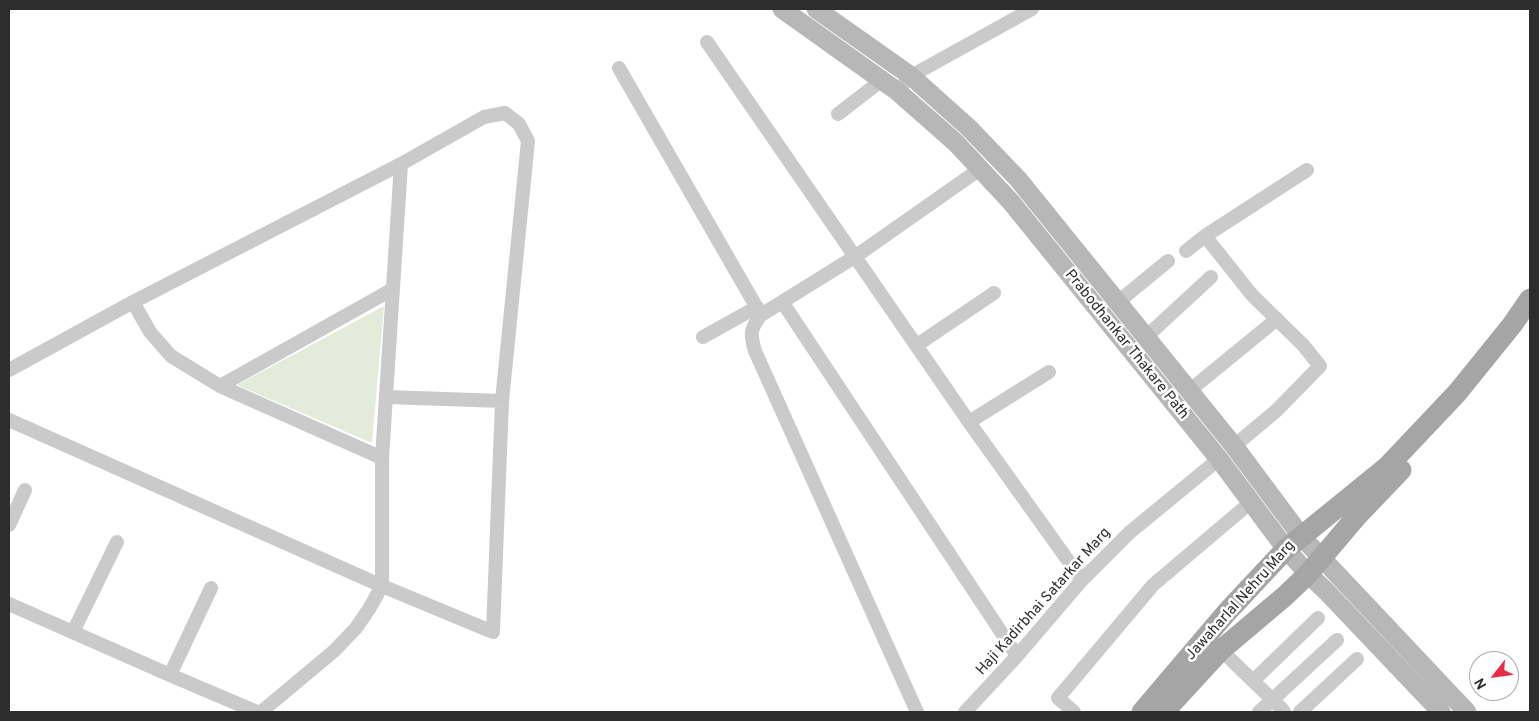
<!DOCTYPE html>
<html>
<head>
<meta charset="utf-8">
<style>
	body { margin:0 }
	#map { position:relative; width:1539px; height:721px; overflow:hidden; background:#fff; font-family:Overpass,sans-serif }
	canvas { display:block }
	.frame { position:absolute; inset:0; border:10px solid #2d2d2d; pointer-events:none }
	.north { position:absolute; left:1469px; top:651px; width:50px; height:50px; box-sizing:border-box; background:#fff; border:1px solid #ababab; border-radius:50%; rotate:240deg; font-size:14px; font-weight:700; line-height:20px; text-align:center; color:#2d2d2d }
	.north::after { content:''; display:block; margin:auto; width:18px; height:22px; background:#ea2a46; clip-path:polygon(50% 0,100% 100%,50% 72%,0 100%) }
</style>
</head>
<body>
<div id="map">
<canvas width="1539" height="721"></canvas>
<div class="frame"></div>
<div class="north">N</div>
</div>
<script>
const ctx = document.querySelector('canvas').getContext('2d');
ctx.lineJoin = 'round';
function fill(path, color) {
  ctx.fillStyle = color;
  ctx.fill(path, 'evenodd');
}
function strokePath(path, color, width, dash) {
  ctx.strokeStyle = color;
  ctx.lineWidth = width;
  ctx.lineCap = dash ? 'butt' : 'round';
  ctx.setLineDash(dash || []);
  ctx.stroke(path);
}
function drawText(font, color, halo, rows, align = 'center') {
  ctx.font = font + ' Overpass,sans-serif';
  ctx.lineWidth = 5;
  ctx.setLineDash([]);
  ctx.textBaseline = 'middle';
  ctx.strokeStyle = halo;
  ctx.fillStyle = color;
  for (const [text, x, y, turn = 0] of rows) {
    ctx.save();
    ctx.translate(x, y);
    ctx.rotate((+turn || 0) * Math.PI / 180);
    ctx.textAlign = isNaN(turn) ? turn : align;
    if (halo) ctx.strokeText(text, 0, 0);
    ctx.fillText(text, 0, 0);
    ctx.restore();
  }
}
fill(new Path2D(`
	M384,306l-12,137 -135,-58z`), '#e5ebda');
strokePath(new Path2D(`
	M707,42l262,380 113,158
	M619,68l142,247c-11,14 -11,19 -6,36l162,361
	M905,82l6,-6 121,-67
	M838,114l44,-34
	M1205,236l47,59 51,50 17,21 -44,45 -42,35
	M1186,251l19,-15 102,-66
	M133,302l17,30 21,24 49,30 162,72
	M1118,302l50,-41
	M783,303l234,353
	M761,315l95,-59 124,-87
	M703,337l54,-30
	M1146,337l65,-60
	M917,345l77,-52
	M9,370l124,-68 268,-138 83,-47 21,-4 14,11 9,17 -26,260 -9,231 -111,-46 -373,-166
	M220,386l173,-97
	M1189,391l88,-72
	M387,397l115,4
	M969,422l80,-50
	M9,525l16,-35
	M9,604l161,71 87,37
	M73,632l44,-90
	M1221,650l60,58 3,4
	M170,675l41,-87
	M1253,681l65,-63
	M261,712l73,-61 22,-23 13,-19 13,-23v-128l19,-294
	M965,712l52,-56 65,-76 47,-47 90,-74
	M1074,712l-16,-14 95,-113 98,-83
	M1259,712l78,-72
	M1300,712l57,-53`), '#cacaca', 14);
strokePath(new Path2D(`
	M782,9l115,82 59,52 55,59 208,257 67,90 22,25 18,17 115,121
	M816,9l95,67 58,52 49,51 216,267 67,90 166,176`), '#b7b7b7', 19);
strokePath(new Path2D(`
	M1142,712l85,-100 59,-63 101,-82 70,-74 55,-68 18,-26
	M1164,712l57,-62 64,-54 23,-22 49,-58 44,-46`), '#a5a5a5', 21);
drawText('15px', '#2d2d2d', '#fff', [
	["Prabodhankar Thakare Path",1126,345,51],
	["Jawaharlal Nehru Marg",1241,601,-48],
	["Haji Kadirbhai Satarkar Marg",1044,602,-48]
]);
</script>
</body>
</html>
